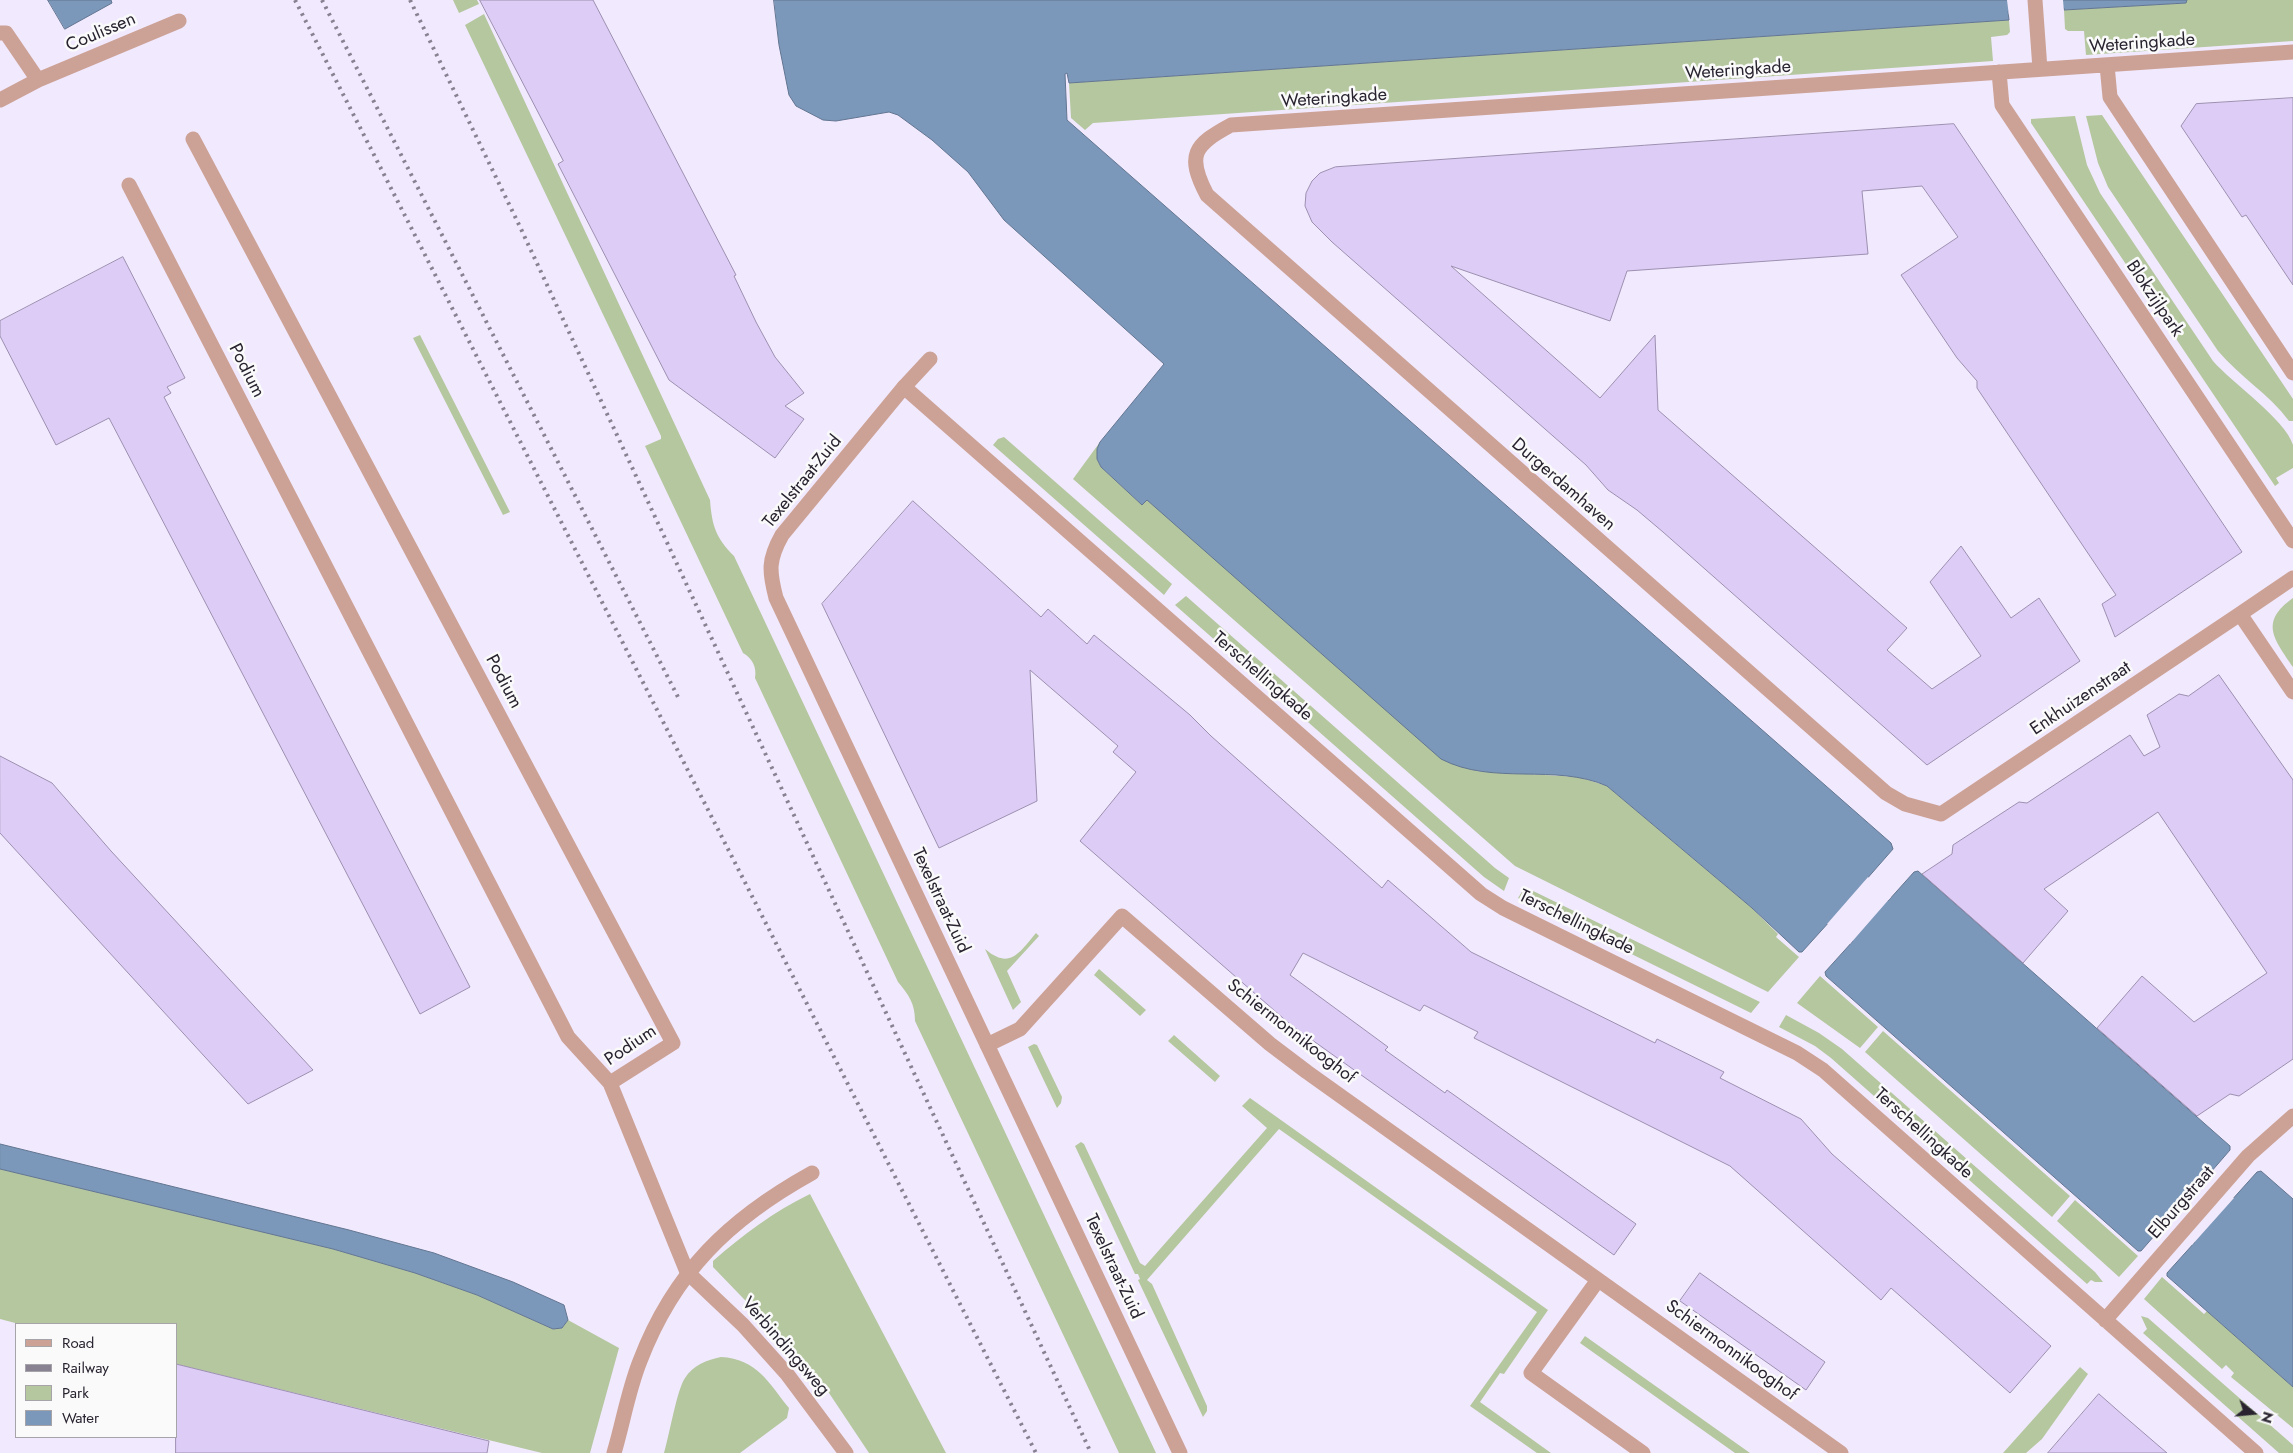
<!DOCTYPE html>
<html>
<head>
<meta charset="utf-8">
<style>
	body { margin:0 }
	#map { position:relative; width:2293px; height:1453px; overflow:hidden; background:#f1e9fe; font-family:Jost,sans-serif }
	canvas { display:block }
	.legend { position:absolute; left:15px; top:1323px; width:162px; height:115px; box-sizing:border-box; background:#fafafa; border:1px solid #a6a4a9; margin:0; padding:6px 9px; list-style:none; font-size:15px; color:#292330 }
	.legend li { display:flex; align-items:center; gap:10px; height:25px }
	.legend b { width:25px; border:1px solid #a6a4a9 }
	.north { position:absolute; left:2228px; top:1388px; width:50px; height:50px; -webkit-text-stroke:4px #fafafa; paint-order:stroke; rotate:107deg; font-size:14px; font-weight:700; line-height:20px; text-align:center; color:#292330 }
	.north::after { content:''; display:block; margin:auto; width:18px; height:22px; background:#292330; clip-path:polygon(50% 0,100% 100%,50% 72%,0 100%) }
</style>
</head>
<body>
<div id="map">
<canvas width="2293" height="1453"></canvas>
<ul class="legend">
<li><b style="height:6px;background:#cda296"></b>Road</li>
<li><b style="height:6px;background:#878191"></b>Railway</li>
<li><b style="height:14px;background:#b5c79f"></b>Park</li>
<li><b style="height:14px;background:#7b98ba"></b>Water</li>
</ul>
<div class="north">N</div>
</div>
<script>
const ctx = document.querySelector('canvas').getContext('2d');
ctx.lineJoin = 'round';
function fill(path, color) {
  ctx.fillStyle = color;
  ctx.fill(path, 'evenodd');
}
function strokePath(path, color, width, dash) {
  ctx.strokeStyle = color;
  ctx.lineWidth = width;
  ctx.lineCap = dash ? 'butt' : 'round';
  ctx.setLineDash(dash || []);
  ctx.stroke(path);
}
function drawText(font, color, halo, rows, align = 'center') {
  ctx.font = font + ' Jost,sans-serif';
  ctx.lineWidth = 5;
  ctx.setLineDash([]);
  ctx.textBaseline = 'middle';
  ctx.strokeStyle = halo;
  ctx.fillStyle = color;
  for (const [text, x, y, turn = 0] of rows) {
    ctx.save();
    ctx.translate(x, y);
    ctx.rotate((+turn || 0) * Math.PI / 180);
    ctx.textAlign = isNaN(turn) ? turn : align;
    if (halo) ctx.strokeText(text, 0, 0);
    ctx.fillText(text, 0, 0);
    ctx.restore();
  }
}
fill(new Path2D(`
	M453,0h24l2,4 -20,9z
	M2187,0h106v41l-207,14 -2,-24h-16l-3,-2 -1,-19 121,-7z
	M484,14l226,486c2,26 6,38 24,56l422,897h-37l-204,-432c0,-17 -6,-26 -17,-39l-143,-304c2,-11 -3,-20 -12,-25l-98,-207 16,-7v-3l-196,-411z
	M2009,20l1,12 -3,3 -16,2 2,24 -900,62 -8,7 -14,-12 -2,-35z
	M2102,115l191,284v22h-4c-20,-27 -49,-44 -71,-70l-110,-164 -10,-24 -12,-47z
	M2075,116l12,49 13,28 113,168c18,21 73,59 80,84 0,6 0,16 0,23l-17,10 3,5 -4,3 -244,-363v-4z
	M420,335l90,177 -7,3 -90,-177z
	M1004,437l168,147 -8,11 -171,-150 5,-6z
	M1100,442l-3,17 4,8 40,37 6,-4 329,271 103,6 28,9 145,122 26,26 -2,3 23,20 -31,35 -253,-126 -442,-387z
	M1186,596l309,272 14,10 -5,13 -20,-14 -309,-272z
	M2293,598v69c-19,-28 -34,-45 0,-69z
	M1525,887l235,115 -9,11 -233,-115z
	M1036,933l3,3 -32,35 14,31 -8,8 -28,-61c25,21 34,4 51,-16z
	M1099,969l47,41 -6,6 -46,-41z
	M1820,976l58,51 -18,21 -63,-45z
	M1786,1015l33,18 23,16 253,223 8,10h-8l-4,-2 -4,4 -256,-226 -16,-12 -36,-19z
	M1883,1031l187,165 -18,21 -187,-165z
	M1174,1035l46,41 -5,6 -47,-41z
	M1034,1044l3,1 25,52 -1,6 -4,5 -29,-61z
	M1250,1098l298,212 -44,64 -4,-1 -20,29 71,51h-14l-67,-47 67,-94 -258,-183 -132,151 5,4 55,122v5l-4,6 -65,-137 2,-1 -2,-5h-3l-60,-128 6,-4 3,2 56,119 5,3 122,-138 -25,-22z
	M0,1169l333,80 82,24 62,22 76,34 9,-1 6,-8 51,28 -29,105h-48l-366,-89v-40h-157l-19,-5z
	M810,1194l136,259h-77l-40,-60 -35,-42 -81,-84v-6c31,-27 60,-49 97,-67z
	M2075,1200l63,56 -19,21 -62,-56z
	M2162,1277l42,37 3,-3 86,76v41l-62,-51 3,-4 -8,-8 -4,4 -78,-70z
	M2141,1316l7,2 145,127v8h-14l-136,-120 4,-4z
	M1585,1336l165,117h-15l-155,-110z
	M721,1357c36,2 47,25 68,51l-2,10 -47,35h-76c5,-16 13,-64 21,-75 8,-13 22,-18 36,-21z
	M2080,1367l8,7 -46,65 -16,14h-23z`), '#b5c79f');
const water = new Path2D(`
	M48,0h63l1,3 -47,26z
	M774,0h1413l-1,3 -122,7v-2l-56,3 1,9 -940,63 -2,-10 -2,1 2,46 824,723 2,6 -28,32 23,20 26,-29 4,-1 312,275v4l-26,30 26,22 27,-30 4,-1 32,28v188l-126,-111v-3l28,-31 -26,-23 -28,32h-3l-312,-275 -1,-4 28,-31 -23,-20 -28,31h-3l-47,-44 -145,-122c-52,-23 -114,0 -166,-27l-294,-259 -5,5 -41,-38 -4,-8v-10l3,-7 64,-78 -160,-144 -36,-48 -36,-32 -34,-25 -9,-3 -53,9 -13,-1 -27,-14 -7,-11 -10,-50z
	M0,1144l349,86 85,23 79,29 51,23 4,15 -6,8 -9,1 -76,-34 -62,-22 -82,-24 -333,-80z`);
fill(water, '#7b98ba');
strokePath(water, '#627591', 1);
fill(new Path2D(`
	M2007,0h56l1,12 -3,-2 -50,3 -2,3z
	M1868,877l2,2 -2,2 19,17 2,-2 2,1 -41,47v-3l-20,-17h-3z
	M2207,1176l2,1 -2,3 22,19 3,-2 2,1 -42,47v-3l-22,-20 -2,2 -2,-2z`), '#f1e9fe');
const building = new Path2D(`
	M480,0h113l143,275 -2,1 22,46 19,35 29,36 -19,13 19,13 -29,39 -106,-78 -111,-216 5,-3z
	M2293,98v187l-47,-70 -4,2 -61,-91 15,-22z
	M1954,124l288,428 -127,85 -13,-33 14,-9 -139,-207v-7l-20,-23 -56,-83 57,-38 -36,-51 -60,5 6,63 -241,17 -17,50 -159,-55 149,132 55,-63 3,75 249,218 -20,22 45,39 49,-33 -51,-74 31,-36 50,72 28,-20 41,63 -153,104 -264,-233 -26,-22 -29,-20 -22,-25 -254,-223 -20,-20 -7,-16 1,-13 6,-12 8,-8 15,-6z
	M123,257l62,121 -18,9 4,6 -7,4 306,590 -50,27 -311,-596 -53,27 -56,-109v-15z
	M913,501l128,116 7,-8 39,35 7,-9 96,80 21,21 171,152 6,-8 83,72 184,91 2,-4 67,33 -4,6 81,41 31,35 219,192 -41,47 -119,-105 -10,12 -151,-134 -256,-128 4,-6 -54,-27 -4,6 -117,-58 -13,22 98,72 -3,3 60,43 2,-3 189,134 -22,31 -323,-230 -211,-184 56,-69 -23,-20 5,-6 -88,-76 7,131 -98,47 -117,-244z
	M2219,675l74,105v279l-54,37 -9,-2 -33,22 -100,-88 45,-52 52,46 73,-49 -109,-161 -114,77 24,22 -45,52 -101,-89 30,-20 1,-9 66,-43 8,1 103,-68 14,21 16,-9 -13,-32 32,-21 9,2z
	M0,756l52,27 59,68 202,219 -65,34 -248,-271z
	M1700,1273l125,89 -19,28 -126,-89z
	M176,1364l313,77 -2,12h-311z
	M2099,1394l25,22 43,37h-119z`);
fill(building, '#ddcdf6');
strokePath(building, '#9c8fb0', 1);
strokePath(new Path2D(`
	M904,387l26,-28
	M614,1453c9,-30 14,-62 26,-92 34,-89 89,-142 172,-188`), '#cda296', 15);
strokePath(new Path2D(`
	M2035,0l5,69
	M0,33h6l32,47
	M2107,65l3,32 183,276
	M1999,72l3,33 291,436
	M0,100l38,-20 141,-59
	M129,185l439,852 42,46 63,-40 -480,-904
	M2293,578l-53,36 53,78
	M2240,614l-299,200 -36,-10 -19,-11 -679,-598c-21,-40 -13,-50 24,-70l1062,-73
	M987,1045l33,-16 102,-113 148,128 37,28 534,381
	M610,1083l77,189 56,53 44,49 59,79
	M1598,1280l-67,93 112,80
	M2105,1320l143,-164 45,-40
	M1180,1453l-404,-855c-7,-27 -8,-38 6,-63l122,-148 577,507 22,14 294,145 26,17 433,383`), '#cda296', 15);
strokePath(new Path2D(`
	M295,0l741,1453
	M322,0l358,701
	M410,0l111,229 570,1224`), '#878191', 4, [2.5, 5]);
drawText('18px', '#292330', '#fafafa', [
	["Coulissen",101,33,-23],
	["Weteringkade",2142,44,-4],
	["Weteringkade",1738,71,-4],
	["Weteringkade",1334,99,-4],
	["Blokzijlpark",2154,299,56],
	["Podium",246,371,63],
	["Texelstraat-Zuid",803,482,-51],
	["Durgerdamhaven",1563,485,41],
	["Terschellingkade",1262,677,41],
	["Podium",503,682,62],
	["Enkhuizenstraat",2081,699,-34],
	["Texelstraat-Zuid",940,901,65],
	["Terschellingkade",1576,923,26],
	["Schiermonnikooghof",1291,1032,38],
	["Podium",631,1046,-34],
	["Terschellingkade",1923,1134,42],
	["Elburgstraat",2182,1203,-49],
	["Texelstraat-Zuid",1113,1267,65],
	["Verbindingsweg",785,1347,49],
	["Schiermonnikooghof",1731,1351,36]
]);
</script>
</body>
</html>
